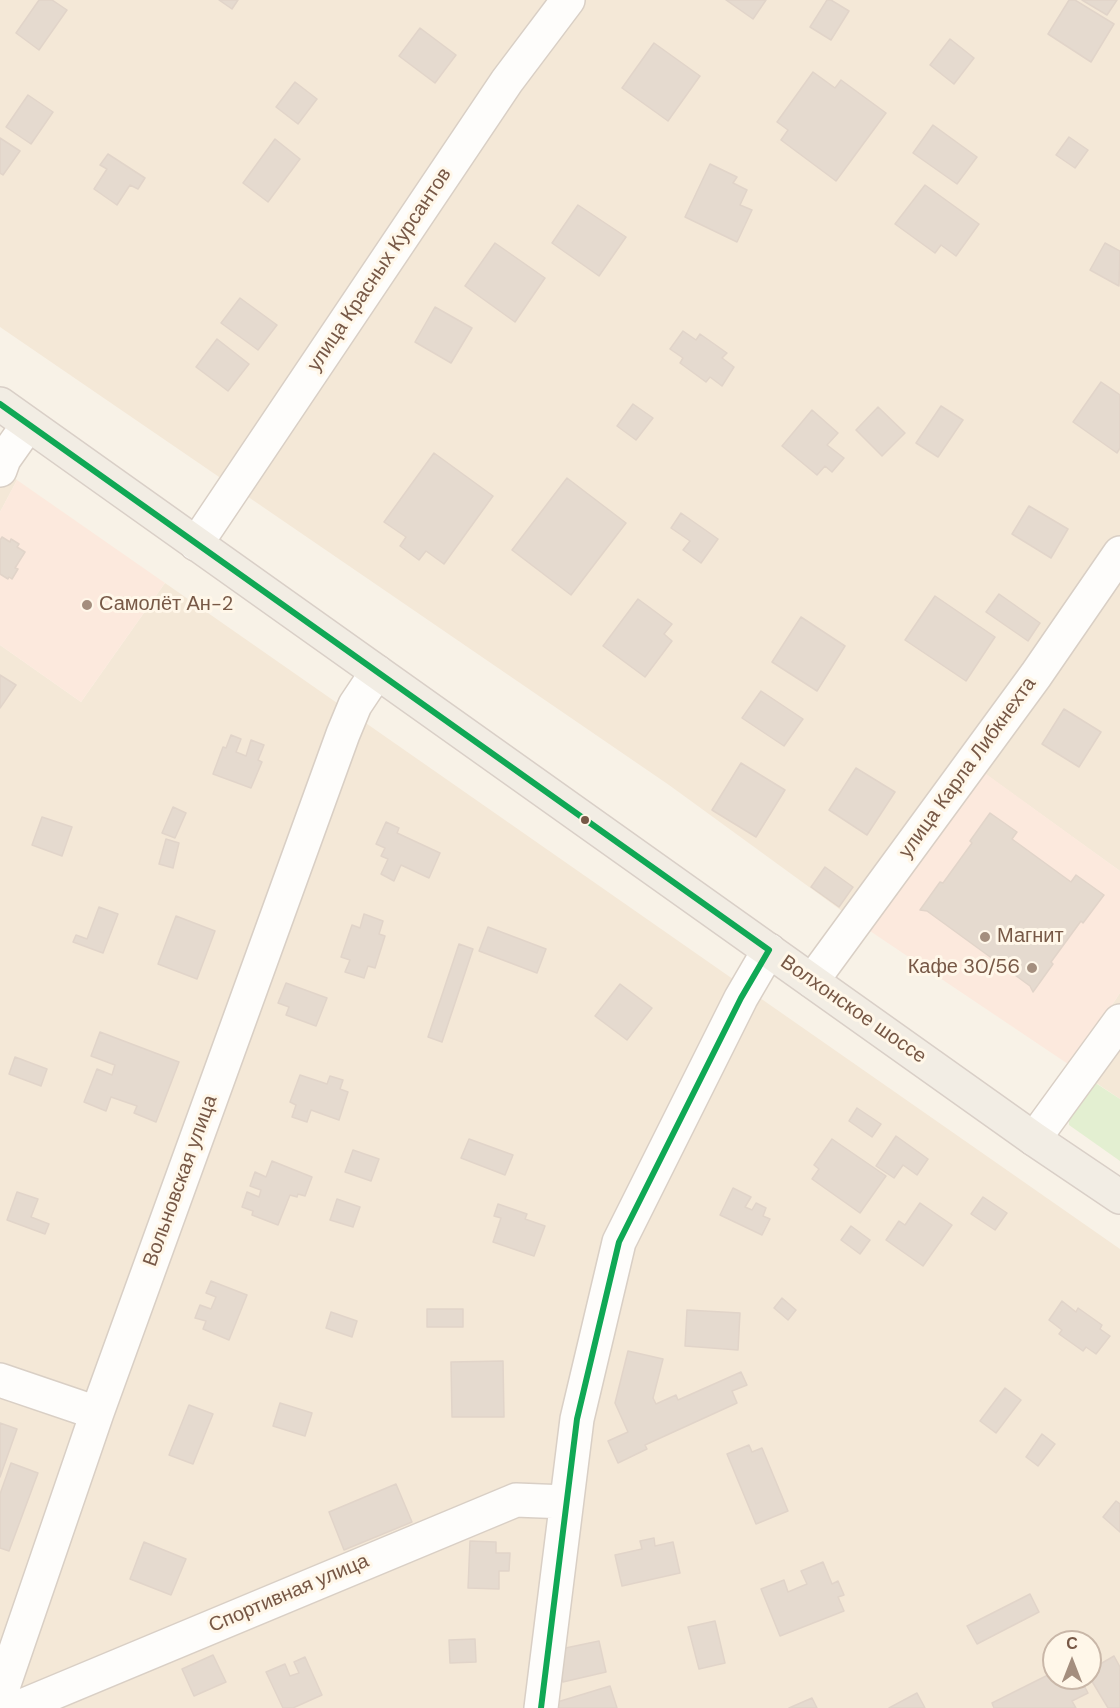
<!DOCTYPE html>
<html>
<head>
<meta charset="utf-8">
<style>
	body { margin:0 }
	#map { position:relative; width:1120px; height:1708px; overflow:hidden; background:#f8f2e7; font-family:"DM Sans",sans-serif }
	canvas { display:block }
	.north { position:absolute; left:1042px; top:1630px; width:60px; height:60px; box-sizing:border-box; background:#fff7e9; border:2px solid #c9b7a8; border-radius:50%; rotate:0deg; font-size:16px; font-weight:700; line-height:24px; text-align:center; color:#775846 }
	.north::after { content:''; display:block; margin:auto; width:21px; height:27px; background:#a48e7e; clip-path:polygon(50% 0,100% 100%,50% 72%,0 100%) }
</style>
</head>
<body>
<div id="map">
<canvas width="1120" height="1708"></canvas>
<div class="north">С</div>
</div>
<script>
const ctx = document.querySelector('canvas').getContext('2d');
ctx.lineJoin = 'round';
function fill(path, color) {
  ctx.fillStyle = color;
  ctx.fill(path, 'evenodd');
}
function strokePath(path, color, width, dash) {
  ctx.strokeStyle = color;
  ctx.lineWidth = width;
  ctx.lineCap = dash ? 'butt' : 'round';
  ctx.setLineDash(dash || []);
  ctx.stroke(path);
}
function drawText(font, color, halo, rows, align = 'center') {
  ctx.font = font + ' "DM Sans",sans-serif';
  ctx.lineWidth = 6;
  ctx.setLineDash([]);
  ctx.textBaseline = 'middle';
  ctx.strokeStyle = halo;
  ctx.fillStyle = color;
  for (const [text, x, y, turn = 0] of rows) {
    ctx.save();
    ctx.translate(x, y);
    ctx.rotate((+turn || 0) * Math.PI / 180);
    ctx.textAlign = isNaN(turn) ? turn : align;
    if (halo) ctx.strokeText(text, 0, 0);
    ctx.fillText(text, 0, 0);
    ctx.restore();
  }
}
fill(new Path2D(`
	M0,0h1120v871l-142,-102 -114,158 -195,-142 -669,-458z
	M0,468l17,12 -17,32z
	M165,583l955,666v459h-1120v-1063l81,57zM1054,1642h36v36h-36z
	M1120,993v106l-49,-33z`), '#f4e8d7');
fill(new Path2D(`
	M17,480l148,103 -84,119 -81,-57v-133z
	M978,768l142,103v122l-49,73 -207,-139z`), '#fce9dd');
fill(new Path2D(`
	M1091,1080l29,19v62l-51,-36 -1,-13z`), '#e3efd1');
const building = new Path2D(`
	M39,0h13l15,10 -28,40 -23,-17z
	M219,0h19l-6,9z
	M726,0h40l-13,19z
	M827,0h4l18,11 -18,29 -21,-13z
	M1069,0h6l39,24 -23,38 -43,-28z
	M1082,0h35l-10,15z
	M420,28l36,27 -21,28 -36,-27z
	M950,39l24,19 -20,26 -24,-19z
	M654,43l46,33 -32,45 -46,-33z
	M813,72l22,16 6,-8 45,33 -50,68 -55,-41 7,-10 -11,-8z
	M295,82l22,17 -19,25 -22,-17z
	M28,95l25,17 -22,32 -25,-17z
	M933,125l44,32 -20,27 -44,-31z
	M1069,137l19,13 -13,18 -19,-13z
	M0,138l20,13 -17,24 -3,-2z
	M275,139l25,20 -32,43 -25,-19z
	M108,154l37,24 -7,11 -8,-4 -13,20 -23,-16 13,-20 -7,-4z
	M710,164l27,13 -4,6 14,7 -7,15 12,5 -15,32 -52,-25z
	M925,185l54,39 -23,32 -15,-11 -6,8 -40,-29z
	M578,205l48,32 -27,39 -47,-33z
	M495,243l50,35 -30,44 -50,-36z
	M1105,243l15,8 -1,35 -29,-16z
	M240,298l37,27 -19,25 -37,-27z
	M435,307l37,21 -21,35 -36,-21z
	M683,331l13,9 4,-6 27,19 -5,5 12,9 -12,19 -12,-9 -4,5 -26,-19 3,-5 -13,-9z
	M217,339l32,25 -21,27 -32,-24z
	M1101,382l19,13v53l-3,5 -44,-31z
	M633,404l20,14 -17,22 -19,-14z
	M941,406l22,14 -25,37 -22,-14z
	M878,407l27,26 -23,23 -26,-26z
	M812,410l26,23 -11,12 17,13 -12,14 -7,-6 -8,9 -35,-29z
	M434,453l59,43 -49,68 -18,-13 -7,9 -19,-14 6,-9 -22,-15z
	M567,478l59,45 -55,72 -59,-45z
	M1029,506l39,23 -17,29 -39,-24z
	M681,513l37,26 -17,24 -18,-13 7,-9 -19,-13z
	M2,537l8,5 1,-3 8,5 -2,3 8,5 -10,16 3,1 -6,10 -3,-2 -1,2 -8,-5v-34z
	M999,594l41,29 -12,18 -42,-29z
	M935,596l60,41 -29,44 -61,-41z
	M638,599l34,25 -8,10 8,7 -27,36 -42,-31z
	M801,617l44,29 -28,45 -45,-29z
	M0,675l16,10 -16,23z
	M761,691l42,28 -19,27 -42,-28z
	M1064,709l37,23 -22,35 -37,-23z
	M231,735l10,4 -5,13 10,4 5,-16 13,5 -6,15 4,2 -11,26 -38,-14 10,-27 3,1z
	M741,763l44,27 -29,47 -44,-27z
	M856,768l39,24 -28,43 -38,-25z
	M173,807l13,6 -11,25 -13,-5z
	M990,813l27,19 -5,7 59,43 5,-7 28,20 -21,28 -2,-2 -30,41 2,2 -20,28 -3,-6 -103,-75 -7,-1 20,-28 3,1 29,-40 -2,-2z
	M42,817l30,10 -10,29 -30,-11z
	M386,822l13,6 -2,5 43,20 -11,25 -28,-13 -7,16 -13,-7 7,-15 -7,-3 4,-8 -9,-4z
	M166,839l13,4 -6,25 -14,-4z
	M825,867l28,20 -14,20 -28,-20z
	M99,907l19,7 -15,39 -30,-11 3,-7 11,4z
	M364,914l19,7 -4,13 6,2 -10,32 -7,-2 -4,12 -19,-6 5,-12 -9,-3 11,-32 8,3z
	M176,916l39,15 -18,48 -39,-15z
	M488,927l58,22 -9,24 -58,-22z
	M459,944l14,5 -31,93 -14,-5z
	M286,983l41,15 -11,28 -30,-11 3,-8 -11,-4z
	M620,984l32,24 -25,32 -32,-24z
	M100,1032l79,30 -23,60 -22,-9 3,-7 -26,-9 -5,14 -22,-9 13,-33 15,6 3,-10 -24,-9z
	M15,1057l32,12 -6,17 -32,-12z
	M300,1075l27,9 3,-8 13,4 -3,9 8,3 -9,28 -28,-10 -4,12 -15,-5 4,-12 -6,-3z
	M857,1108l24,16 -9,13 -23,-16z
	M896,1136l32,23 -11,16 -14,-10 -9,13 -18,-12z
	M469,1139l44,16 -8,20 -44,-17z
	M832,1139l54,37 -26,37 -48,-34 7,-10 -5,-4z
	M353,1150l26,9 -8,22 -26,-9z
	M272,1161l40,16 -7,19 -7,-2 -1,3 -7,-2 -12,30 -26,-10 1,-4 -11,-4 5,-15 12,5 2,-7 -11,-4 5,-14 11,5z
	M733,1188l18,9 -6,10 7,3 4,-7 10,5 -3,8 7,3 -8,16 -42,-20z
	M17,1192l21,7 -7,18 18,7 -4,10 -38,-14z
	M983,1197l24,16 -12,17 -24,-16z
	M337,1199l23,8 -7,20 -23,-7z
	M920,1203l32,22 -29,41 -37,-26 13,-19 6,4z
	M498,1204l29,10 -2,5 20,7 -11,30 -41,-14 8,-24 -7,-2z
	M851,1226l19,14 -10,14 -19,-14z
	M211,1281l36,14 -18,45 -26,-11 3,-8 -11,-3 5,-13 11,4 5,-12 -10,-4z
	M782,1298l14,12 -8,10 -14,-12z
	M1062,1301l14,11 2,-4 24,17 -2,4 10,7 -14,18 -10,-7 -3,4 -24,-17 3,-4 -13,-10z
	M427,1309h36v18h-36z
	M687,1310l53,3 -2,37 -53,-4z
	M331,1312l26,9 -5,16 -26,-9z
	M628,1351l35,8 -10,39 3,6 20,-9 2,5 63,-28 6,13 -15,6 5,12 -92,42 2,4 -29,14 -10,-22 20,-9 -13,-29z
	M503,1361l1,56h-52l-1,-55z
	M1005,1388l16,12 -25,33 -16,-12z
	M280,1403l32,10 -7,23 -32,-10z
	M189,1405l24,9 -20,50 -24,-9z
	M0,1423l17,6 -17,48z
	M1042,1434l13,10 -17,22 -12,-9z
	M749,1445l3,7 10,-4 26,63 -32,13 -29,-70z
	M11,1463l27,10 -29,78 -9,-3v-54z
	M396,1484l16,38 -68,28 -15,-38z
	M1116,1501l4,3v28l-17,-15z
	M654,1538l1,8 18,-4 7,31 -58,13 -7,-31 27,-6 -2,-8z
	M470,1541l26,1v11h14l-1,18h-10v18l-31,-1z
	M144,1542l42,17 -15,36 -41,-16z
	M823,1562l9,22 6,-3 6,14 -6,2 6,14 -64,25 -19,-47 23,-9 4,12 19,-8 -6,-13z
	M1030,1594l9,18 -62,32 -10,-18z
	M715,1621l10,42 -26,6 -11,-42z
	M475,1639l1,23 -26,1 -1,-23z
	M599,1641l7,31 -43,10 -7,-32z
	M213,1655l13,27 -32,14 -12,-27z
	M1114,1656l6,11v41h-12l-18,-30v-8z
	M305,1657l17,38 -29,13h-10l-17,-36 19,-8 5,12 9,-3 -5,-11z
	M1054,1672v6h26l8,15 -16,8 4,7h-82l-2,-5z
	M610,1686l7,22h-61l-2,-5z
	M917,1693l8,15h-36z
	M812,1698l5,10h-28z`);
fill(building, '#e5dacf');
strokePath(building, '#e1d4c9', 1.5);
const minor = new Path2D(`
	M0,470l4,-11 24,-34
	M196,544l311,-463 61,-81
	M812,981l224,-306 84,-122
	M1034,1139l86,-118
	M0,1380l97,33
	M0,1696l97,-283 246,-679 12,-29 22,-33
	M17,1708l499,-208 50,2
	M541,1708l36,-289 42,-177 122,-244 28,-48`);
const major = new Path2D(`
	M0,404l1034,735 86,58`);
strokePath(minor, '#d9cfc5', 36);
strokePath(major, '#d9cfc7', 36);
strokePath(minor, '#fefdfb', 33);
strokePath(major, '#f2ede4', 33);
strokePath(new Path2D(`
	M0,404l769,546
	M541,1708l36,-289 42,-177 122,-244 28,-48`), '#10a855', 6);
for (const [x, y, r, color] of [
	[87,605,6,"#a48e7e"],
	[585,820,5,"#775846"],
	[985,937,6,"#a48e7e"],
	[1032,968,6,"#a48e7e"]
]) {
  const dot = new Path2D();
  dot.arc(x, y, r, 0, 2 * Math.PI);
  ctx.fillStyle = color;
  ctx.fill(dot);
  strokePath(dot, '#fff7e9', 2);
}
drawText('20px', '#775846', '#fff7e9', [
	["улица Красных Курсантов",380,270,-56],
	["улица Карла Либкнехта",968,768,-54],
	["Волхонское шоссе",853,1010,35],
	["Вольновская улица",181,1181,-70],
	["Спортивная улица",289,1594,-23]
]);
drawText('20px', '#775846', '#fff7e9', [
	["Самолёт Ан-2",99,605],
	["Магнит",997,937],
	["Кафе 30/56",1020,968,"right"]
], 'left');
</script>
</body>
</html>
